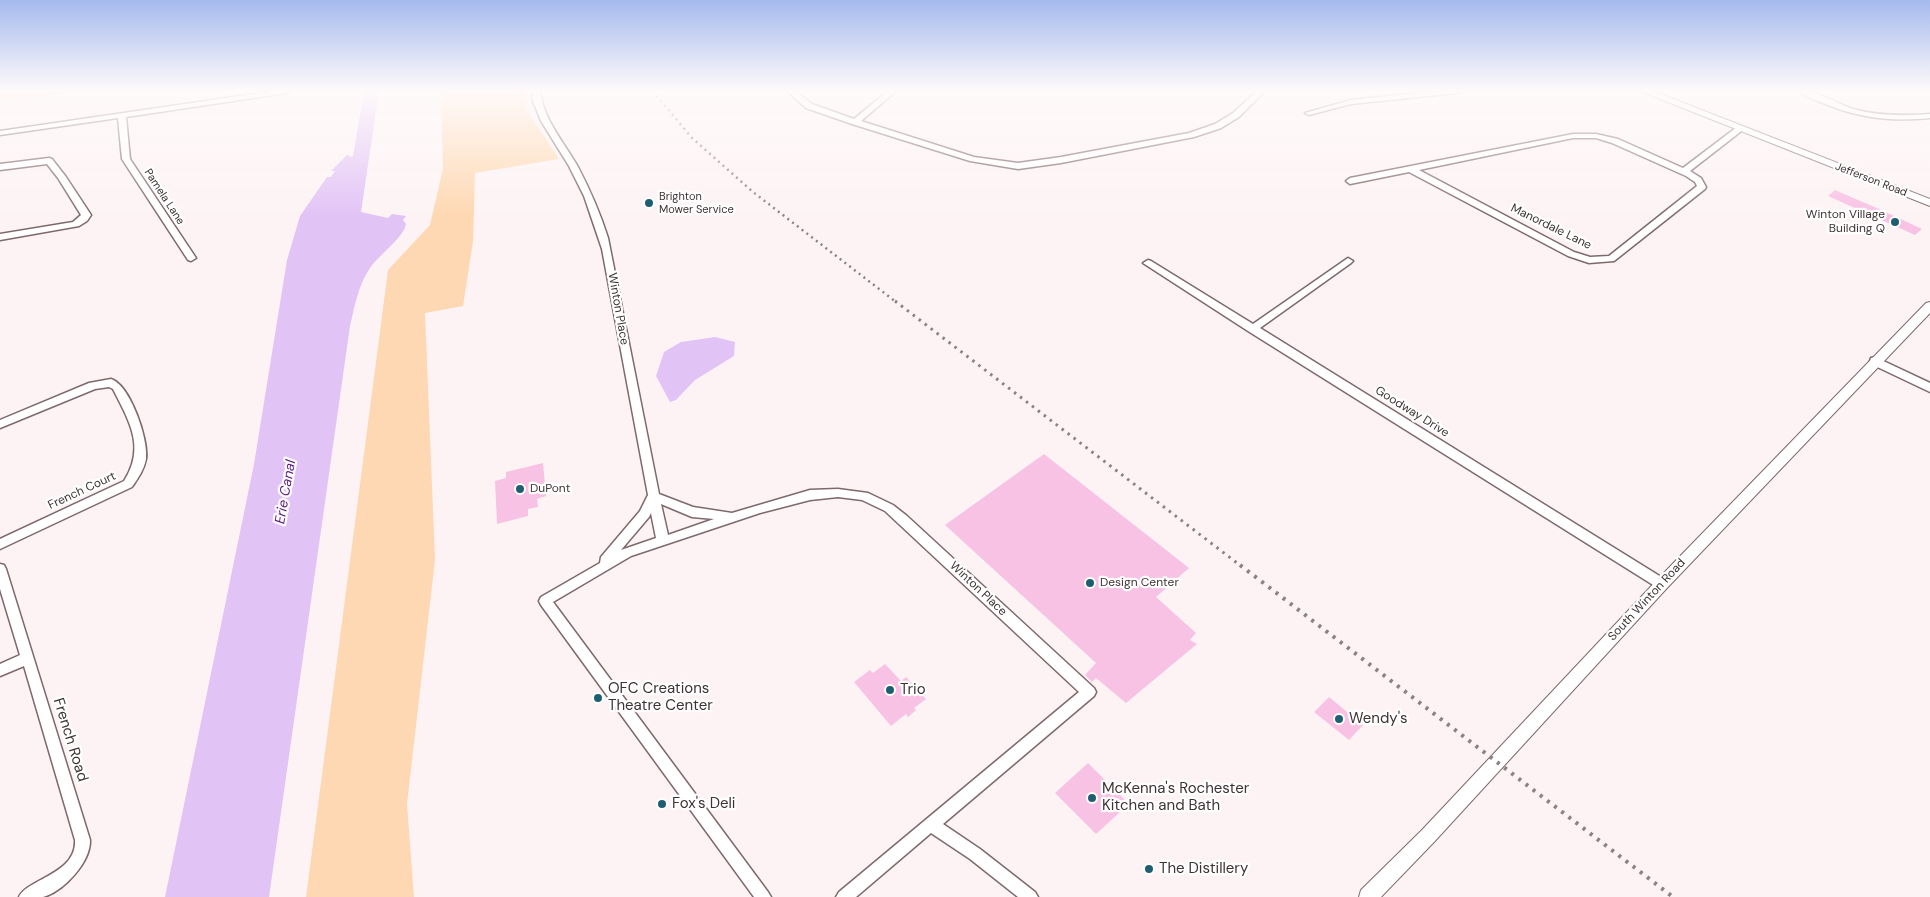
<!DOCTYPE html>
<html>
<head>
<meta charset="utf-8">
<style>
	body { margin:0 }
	canvas { display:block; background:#fdf3f4 }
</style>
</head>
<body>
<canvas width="1930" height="897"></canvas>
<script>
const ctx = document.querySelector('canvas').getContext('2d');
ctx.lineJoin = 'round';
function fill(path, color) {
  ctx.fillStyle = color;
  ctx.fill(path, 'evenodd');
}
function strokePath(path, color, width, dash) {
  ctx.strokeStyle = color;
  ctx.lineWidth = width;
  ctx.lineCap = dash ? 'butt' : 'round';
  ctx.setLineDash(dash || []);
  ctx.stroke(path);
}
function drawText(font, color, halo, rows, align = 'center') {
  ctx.font = font + ' "DM Sans",sans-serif';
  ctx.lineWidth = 4.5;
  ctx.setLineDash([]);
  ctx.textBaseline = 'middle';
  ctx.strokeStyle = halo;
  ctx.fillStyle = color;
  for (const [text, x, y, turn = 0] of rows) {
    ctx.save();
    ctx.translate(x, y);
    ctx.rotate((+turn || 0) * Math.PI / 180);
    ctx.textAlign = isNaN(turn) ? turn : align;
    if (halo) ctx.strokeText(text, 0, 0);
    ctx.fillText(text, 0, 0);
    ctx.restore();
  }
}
fill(new Path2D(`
	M0,91h69l-8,3 -61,7z
	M441,91h84l1,18 33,50 -84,14 -2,68 -10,65 -38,7 10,247 -28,244 7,93h-108l82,-627 42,-45 13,-57z`), '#fed8b2');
fill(new Path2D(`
	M364,91h15l-18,121 27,6 4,-4 14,2 -3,4 3,4c-2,13 -26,30 -36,44 -12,18 -15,37 -20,58l-81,571h-104l89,-433 33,-204 13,-44 27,-39h4l4,-6h-4l17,-17 2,3 3,-1z
	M715,337l20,5 -1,14 -39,24 -19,20 -6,2 -14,-26 8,-24 17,-10z`), '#e2c3f6');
fill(new Path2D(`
	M1835,190l44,19 43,20 -7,6 -87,-39z
	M1044,454l145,114 -33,29 40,36 -6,7 7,4 -71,59 -30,-25 -4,4 -7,-7 11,-12 -151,-138z
	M543,463l3,33 -9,3 1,8 -10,2v7l-31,8 -2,-43 11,-3v-6z
	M885,664l16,17 5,-4 20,22 -12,9 2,2 -8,7 -2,-3 -15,12 -37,-44 16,-12 3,3z
	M1329,697l34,28 -14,15 -35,-28z
	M1088,763l41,41 -33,30 -41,-41z`), '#f8c2e4');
const minor = new Path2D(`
	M274,91h17l-4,2 -161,24 4,42 66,99 -5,3 -3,-1 -66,-101 -4,-41 -118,17v-4z
	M532,91h8c4,30 24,51 38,76 12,23 22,46 30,71l51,256 34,13 39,6 78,-23 28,-1 30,4 25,12 14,11 187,172 2,4 -2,4 -151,128 37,25 55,43 3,5h-20l-48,-38 -39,-26 -75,64h-20l3,-5 240,-200 -194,-181 -23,-11 -24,-3 -28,3 -50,13 -129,43 -78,46 215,290 3,5h-17l-213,-292 -2,-4 2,-4 59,-34 1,-6 39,-46 8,-16 -46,-246 -18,-53 -15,-30 -28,-45 -8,-20zM661,504l31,13 22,2 -46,16zM651,513l5,25 -35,12 28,-33z
	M787,91h8l17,13 42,15 34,-28h8l-35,30 113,36 44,6 43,-6 128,-24 26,-9 18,-11 24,-22h8l-26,26 -18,11 -27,9 -133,26 -43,6 -48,-8 -118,-37 -46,-16z
	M1438,91h23l-4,2 -106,11 -42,11 -4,-2 46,-13z
	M1799,91c16,-2 38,13 54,18 26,7 51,7 77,5v4c-38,4 -72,0 -107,-15 -8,-3 -18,-6 -24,-12z
	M1737,127l7,2 -54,42 11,7 5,9 -1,2 -91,72 -25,2 -21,-7 -159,-84 -59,12 -4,-3 4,-3 223,-44h23l22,5 65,29zM1573,138h23l16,5 74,33 9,6 2,4 -88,70 -19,1 -16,-5 -155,-82z
	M49,158l3,1 14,18 25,38 -4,6 -8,5 -79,14v-6l73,-12 8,-7 -23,-37 -11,-14 -47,6v-6z
	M1348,258l5,3 -2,2 -91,65 406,252 2,4 -2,4 -4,1 -4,-1 -410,-257 -105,-68 5,-3 3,1 102,63z
	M1875,357l55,26v9l-59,-28 -1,-3 1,-3z
	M111,379c19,6 38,61 35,80 -2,11 -8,19 -14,28l-132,62v-10l124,-58c22,-34 5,-60 -11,-92l-4,-2 -14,2 -95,39v-8l89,-37z
	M0,564l4,1 2,4 84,271c1,22 -27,52 -47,57 -7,0 -17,0 -24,0 8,-18 58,-23 56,-57l-51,-174 -24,10v-12l20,-9 -20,-66z`);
const major = new Path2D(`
	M1640,91h13l277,108v7z
	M1930,302v11l-263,275 -233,254 -53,55h-22l2,-7 61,-60 235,-250 269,-277z`);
strokePath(minor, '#7e696c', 3);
strokePath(major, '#7e696c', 2);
fill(minor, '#fff');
fill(major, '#fff');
strokePath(new Path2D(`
	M653,91l38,46 62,55 143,110`), '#8c8283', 2.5, [2, 4]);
strokePath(new Path2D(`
	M895,301l346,265`), '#8c8283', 3, [2.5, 5]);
strokePath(new Path2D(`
	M1240,565l433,332`), '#8c8283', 4, [3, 6]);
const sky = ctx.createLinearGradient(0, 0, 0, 216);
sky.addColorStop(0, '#a5baee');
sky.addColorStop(0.42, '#fefafa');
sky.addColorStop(1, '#fefafa00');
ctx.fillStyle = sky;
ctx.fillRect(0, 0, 1930, 216);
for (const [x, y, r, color] of [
	[649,203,5,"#1e5e73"],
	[1895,222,5,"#1e5e73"],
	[520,489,5,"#1e5e73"],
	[1090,583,5,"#1e5e73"],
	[890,690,5,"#1e5e73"],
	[598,698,5,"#1e5e73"],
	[1339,719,5,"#1e5e73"],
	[1092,798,5,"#1e5e73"],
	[662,804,5,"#1e5e73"],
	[1149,869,5,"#1e5e73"]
]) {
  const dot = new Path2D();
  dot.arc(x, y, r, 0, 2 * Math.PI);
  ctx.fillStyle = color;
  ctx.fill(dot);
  strokePath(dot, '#fff', 2);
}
drawText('11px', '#3d3334', '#fff', [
	["Jefferson Road",1871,180,21],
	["Pamela Lane",164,197,57]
]);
drawText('11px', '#3d3334', '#fff', [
	["Brighton",659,197],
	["Mower Service",659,210]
], 'left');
drawText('12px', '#3d3334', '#fff', [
	["Winton Village",1885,215,"right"],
	["Building Q",1885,229,"right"],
	["DuPont",530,489],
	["Design Center",1100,583]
], 'left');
drawText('12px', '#3d3334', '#fff', [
	["Manordale Lane",1551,227,26],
	["Winton Place",618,309,80],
	["Goodway Drive",1412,412,32],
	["French Court",82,491,-25],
	["Winton Place",978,589,43],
	["South Winton Road",1647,600,-47]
]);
drawText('italic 14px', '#5c1b7d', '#fff', [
	["Erie Canal",286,492,-80]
]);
drawText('15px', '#3d3334', '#fff', [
	["OFC Creations",608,689],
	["Theatre Center",608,706],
	["Trio",900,690],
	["Wendy's",1349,719],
	["McKenna's Rochester",1102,789],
	["Kitchen and Bath",1102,806],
	["Fox's Deli",672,804],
	["The Distillery",1159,869]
], 'left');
drawText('15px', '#3d3334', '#fff', [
	["French Road",70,740,73]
]);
</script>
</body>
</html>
